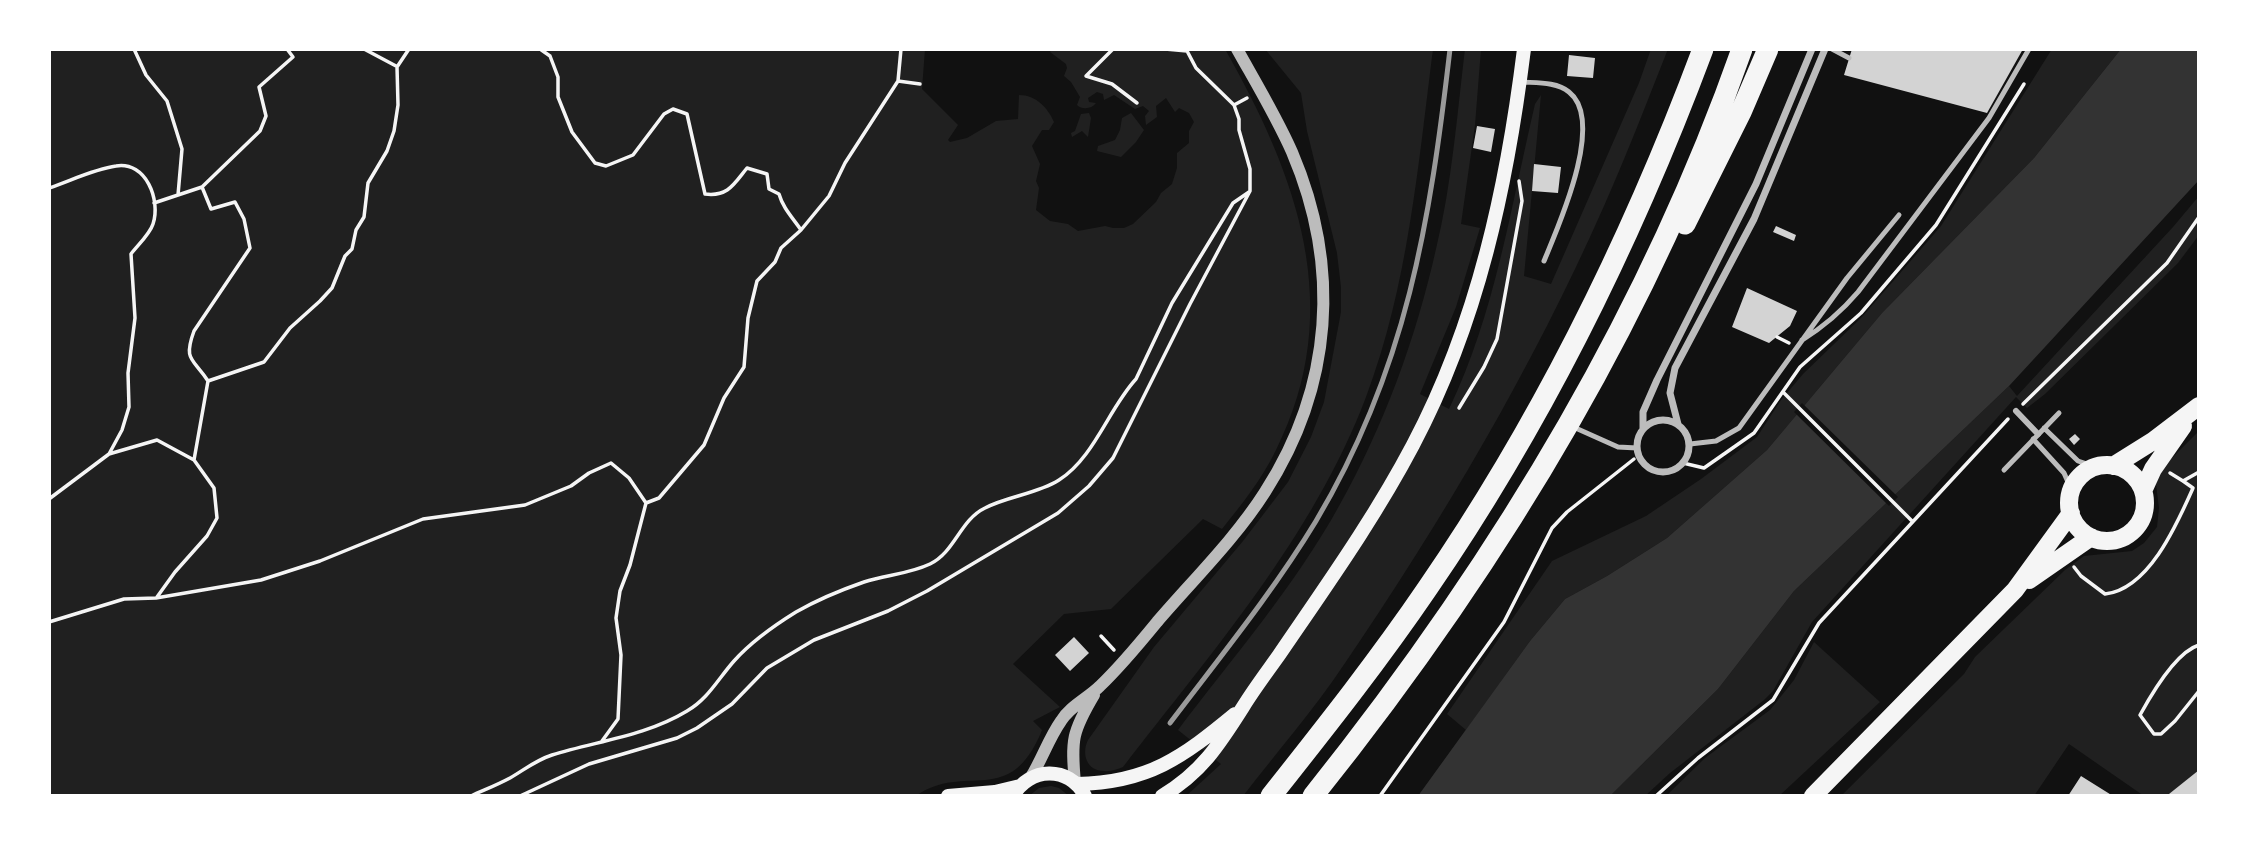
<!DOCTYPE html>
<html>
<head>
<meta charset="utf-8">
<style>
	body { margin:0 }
	#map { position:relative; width:2248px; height:845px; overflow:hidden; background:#111; font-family:"Source Serif 4",serif }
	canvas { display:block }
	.frame { position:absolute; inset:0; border:51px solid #fff; pointer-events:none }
</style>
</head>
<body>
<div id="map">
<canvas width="2248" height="845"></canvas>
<div class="frame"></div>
</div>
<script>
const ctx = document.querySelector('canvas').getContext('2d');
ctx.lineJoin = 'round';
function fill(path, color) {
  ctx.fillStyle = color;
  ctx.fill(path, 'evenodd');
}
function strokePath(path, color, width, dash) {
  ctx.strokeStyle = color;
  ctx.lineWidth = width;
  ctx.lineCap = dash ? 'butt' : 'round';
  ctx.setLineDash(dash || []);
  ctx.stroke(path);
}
fill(new Path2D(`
	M49,49h876l-3,40 36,36 -10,15 2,2 17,-4 29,-17 22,-2 1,-24c17,0 29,13 35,27l-5,8h-7l-10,16 8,18 -4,17 3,7 -3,22 14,11 18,3 10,7 27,-5 8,2h11l9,-4 23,-22 5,-9 11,-9 5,-16v-15l12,-10v-12l5,-9 -5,-9 -10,-5 -4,4 -9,-14 -10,8 1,11 -11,8 -1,-9 4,-5 -6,-5 -8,3 -21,-14 -10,5 -1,-6 -6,-2 -9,6 1,4 7,1c-4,6 -14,7 -19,2l3,-8 -9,-15 -7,-6 3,-8 -1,-4 -16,-12 2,-3h173c72,127 122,260 51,401 -14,29 -34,54 -54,79l-19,-10 -92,90 -47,5 -51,50 47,43 -27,14 9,9c-32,80 -77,31 -126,66h-867z
	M1265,49h168c-15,117 -25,237 -67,348 -52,138 -154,255 -243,370 -6,2 -12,5 -19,4 -17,0 -23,-17 -16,-31l66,-93 89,-106 45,-59 23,-45 13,-35 17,-90v-25l-4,-34 -30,-122 -6,-38z
	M1465,49h16l-6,76 -14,99 19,4 -24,79 -36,87 29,15c46,-95 62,-203 86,-305l6,-9 -17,181 27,8 88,-201 12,-34h17c-21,53 -41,105 -64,157 -71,161 -162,315 -261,460 -30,45 -67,87 -100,130h-57l35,-32 -43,-34c55,-73 117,-144 161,-224 45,-80 77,-168 97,-257 16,-66 21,-134 29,-200z
	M2052,49h69l-87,109 -152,155 -115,137 -100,88 -60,38 -42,23 -35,42 -64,89 -19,-16 105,-153 94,-45 55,-37 56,-42 24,-37 22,-26 59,-57 79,-91z
	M1089,113l2,5 -3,19 -6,-6 -10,6 -1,-4 4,-2 6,-17z
	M1131,113l13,17 -8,12 -15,15 -24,-6 1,-5 17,-6 5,-10 2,-12z
	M2199,196v39l-21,28 -133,131 -18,14 -11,-11 -204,225 -39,69 -9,9 -94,73 -25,23h-35l108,-107 76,-98 215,-205 8,10 156,-169z
	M2199,431v339l-29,24 1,2h-27l-75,-52 -35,52h-193l123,-122 11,-17 90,-87 19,-14 48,-5 12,-8 13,-16 2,-19 -3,-24 5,-15z
	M1814,642l66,60 -101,94h-113l39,-38 65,-48 24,-30z
	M1051,786l8,2 10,8h-40l10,-8z`), '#202020');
fill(new Path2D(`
	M2121,49h78v131l-190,206 -215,205 -76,98 -108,107h-192l112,-155 35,-42 42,-23 60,-38 100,-88 115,-137 152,-155z`), '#333');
fill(new Path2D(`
	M1802,403l96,94 -9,9 -95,-94z`), '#111');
fill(new Path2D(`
	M1852,49h171l-36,64 -143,-38z
	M1569,55l26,3 -2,20 -26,-2z
	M1477,126l18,3 -4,23 -18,-4z
	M1534,164l27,3 -3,26 -26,-2z
	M1776,226l20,9 -2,6 -21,-9z
	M1747,288l50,23 -7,15 -21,17 -37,-16z
	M2075,434l5,5 -6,6 -5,-6z
	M1074,637l15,16 -19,18 -15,-16z
	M2199,770v26h-28l-2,-2z
	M2081,776l32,20h-45z`), '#d3d3d3');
strokePath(new Path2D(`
	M134,49l12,26 21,26 15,48 -4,46
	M364,49l32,17
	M540,49l10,7 8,21v20l14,35 23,31 11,3 27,-11 31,-41 9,-5 14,5 18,80c23,3 29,-10 42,-26l20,6 2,15 10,5c4,14 13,23 22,36
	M1113,49l-27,27 26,8 25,19
	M1165,49l22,2
	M898,81l22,3
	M1234,105l13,-7
	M202,187l9,22 24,-7 9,17 6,29 -56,83c-11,30 -1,27 14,50
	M49,188c21,-7 45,-19 67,-22 30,-5 45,34 37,58 -3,10 -16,22 -22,30l4,64 -7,55 1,34 -7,23 -13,24
	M154,203l48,-16 58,-56 6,-15 -7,-29 34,-30 -6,-8
	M1777,337l12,6
	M1783,392l129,129
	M2023,404l144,-141 32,-46
	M1459,408l25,-41 13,-28 25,-138 -3,-20
	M1683,463l21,5 50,-35 46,-66 61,-54 75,-88 88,-141
	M2170,473l13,8
	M49,499l60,-45 48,-14 37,20
	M646,503l13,-5 45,-53 20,-47 20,-31 4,-49 9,-37 18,-19 6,-14 20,-18 28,-34 16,-33 53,-82 3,-32
	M2074,567l7,9 24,18c44,-5 72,-70 88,-106l-10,-7 16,-9
	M157,597l18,-25 32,-36 10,-18 -3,-30 -20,-28 14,-79 56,-19 26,-34 30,-27 12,-13 13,-32 7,-7 4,-19 8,-13 4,-34 19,-32 7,-20 4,-26 -1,-38 12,-18
	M49,622l75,-23 32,-1 105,-18 59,-19 103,-42 102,-14 46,-19 18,-13 22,-10 18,15 17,25 -16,62 -10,26 -4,27 5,37 -3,64 -16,22
	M1101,636l13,14
	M2199,645c-23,7 -48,50 -59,70l14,19h7l14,-13 24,-30
	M471,796c13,-6 26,-11 39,-18 14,-8 26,-18 42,-23 45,-14 94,-19 135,-44 21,-12 31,-32 47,-50 16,-18 41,-36 62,-49 21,-12 45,-22 68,-30 22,-7 45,-8 66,-18 25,-12 30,-44 55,-56 23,-12 52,-14 74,-28 35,-22 50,-72 77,-101l36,-76 61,-100 16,-11
	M520,796l69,-32 88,-26 20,-10 35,-24 35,-36 47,-28 74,-29 39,-20 131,-78 31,-27 24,-28 77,-154 60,-113v-22l-11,-39v-11l-5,-14 -38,-37 -10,-19
	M1380,796l124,-174 48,-94 15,-16 67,-53
	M1656,796l42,-38 75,-58 46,-77 189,-204`), '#f5f5f5', 3.5);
strokePath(new Path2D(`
	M1832,49l17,9
	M1522,82c16,1 35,0 47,10 37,29 -11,135 -25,169
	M1802,340c23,-14 39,-28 56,-48l131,-174 40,-69
	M1571,426l47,21 19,1
	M2044,428l34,33 18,6
	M2033,439l31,34 8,18
	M1690,444l26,-3 23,-13 108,-150 52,-63
	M2004,470l55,-57`), '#bcbcbc', 5);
strokePath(new Path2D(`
	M2016,411l22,23`), '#bcbcbc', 6);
strokePath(new Path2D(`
	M1637 446a26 26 0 1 1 52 0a26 26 0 1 1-52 0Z
	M1678,424l-8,-31 5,-25 79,-149 71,-170
	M1643,429v-17l14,-32 99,-196 56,-135`), '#bcbcbc', 7);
strokePath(new Path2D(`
	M1031,777c11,-18 18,-39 30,-56 9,-15 27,-23 39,-35 21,-20 39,-42 57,-64 36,-42 78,-83 108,-130 68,-106 76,-225 27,-340 -16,-36 -36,-69 -55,-103
	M1075,783c-4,-43 -3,-51 19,-88`), '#bcbcbc', 12);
strokePath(new Path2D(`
	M1077,784c71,-1 106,-27 158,-70
	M948,796l47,-4 25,-6
	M1013,796c16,-29 56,-31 72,0
	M1162,796c39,-23 57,-51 81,-89 11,-18 24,-35 36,-52 47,-69 95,-136 134,-210 65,-123 94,-259 111,-396`), '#f5f5f5', 14);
strokePath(new Path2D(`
	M2069 503a38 38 0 1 1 76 0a38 38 0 1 1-76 0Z
	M2113,466l40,-25 46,-35
	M2143,491l10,-22 30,-43
	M2029,580l62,-43
	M1813,796l202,-206 56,-77`), '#f5f5f5', 18);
strokePath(new Path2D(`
	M1685,224l56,-112 27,-63
	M1271,796c53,-67 107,-135 156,-207 115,-167 205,-350 276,-540
	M1313,796c180,-225 333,-474 429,-747`), '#f5f5f5', 21);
strokePath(new Path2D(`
	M1170,723c50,-66 103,-131 146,-202 91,-153 114,-299 134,-472`), '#9a9a9a', 5);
</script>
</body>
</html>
